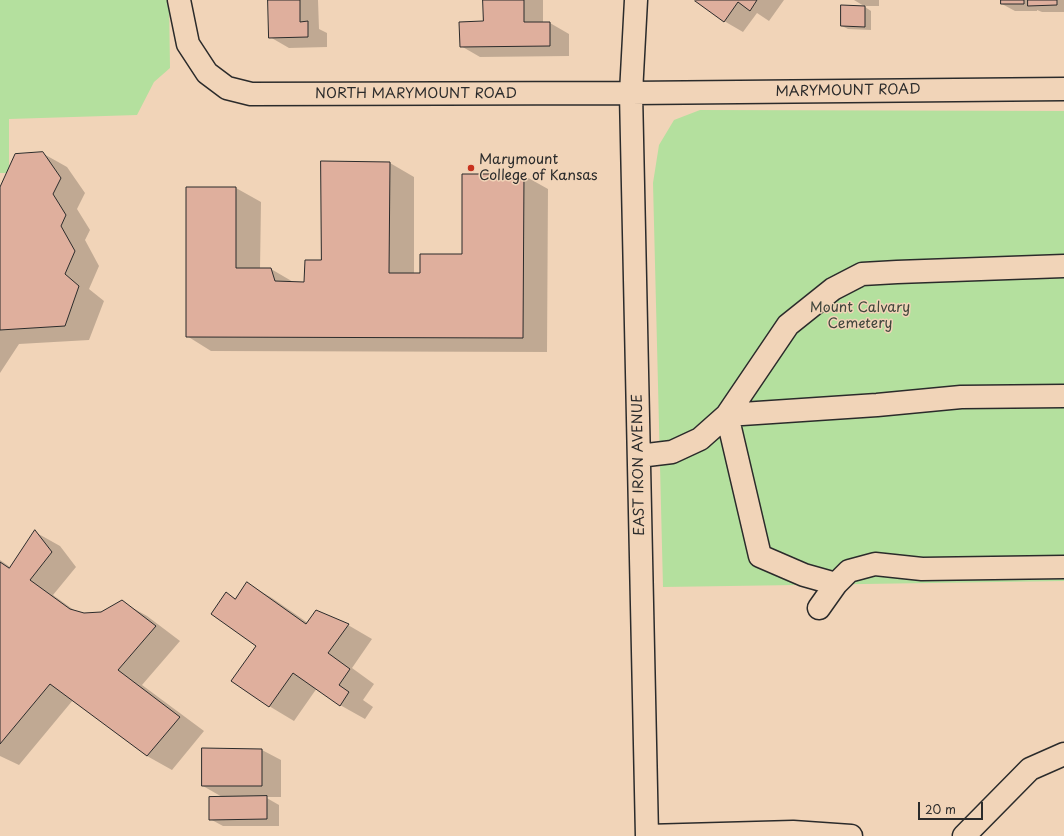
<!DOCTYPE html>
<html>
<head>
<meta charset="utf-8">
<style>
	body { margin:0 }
	#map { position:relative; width:1064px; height:836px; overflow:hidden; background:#f1d4b8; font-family:"Playpen Sans",sans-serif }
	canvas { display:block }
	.scale { position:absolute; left:918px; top:802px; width:65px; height:18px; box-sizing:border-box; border:2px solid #2b2b2b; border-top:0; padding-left:5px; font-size:12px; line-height:14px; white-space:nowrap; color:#2b2b2b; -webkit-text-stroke:3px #f1d4b8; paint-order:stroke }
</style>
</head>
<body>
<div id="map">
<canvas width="1064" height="836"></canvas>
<div class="scale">20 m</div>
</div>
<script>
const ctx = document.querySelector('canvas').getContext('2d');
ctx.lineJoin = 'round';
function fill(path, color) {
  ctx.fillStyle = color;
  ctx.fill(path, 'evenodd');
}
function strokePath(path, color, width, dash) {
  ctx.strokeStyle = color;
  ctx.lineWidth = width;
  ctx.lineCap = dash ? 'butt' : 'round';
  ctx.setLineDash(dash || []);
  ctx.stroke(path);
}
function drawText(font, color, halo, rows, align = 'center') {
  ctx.font = font + ' "Playpen Sans",sans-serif';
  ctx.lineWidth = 3;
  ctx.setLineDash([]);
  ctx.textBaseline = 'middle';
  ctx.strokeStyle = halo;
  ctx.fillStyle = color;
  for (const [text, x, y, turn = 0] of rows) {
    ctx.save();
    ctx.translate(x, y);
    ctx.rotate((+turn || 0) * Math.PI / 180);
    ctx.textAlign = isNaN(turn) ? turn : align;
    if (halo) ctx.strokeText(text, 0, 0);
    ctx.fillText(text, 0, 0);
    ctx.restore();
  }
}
fill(new Path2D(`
	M0,0h169l1,68 -16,14 -17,33 -128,4v54h-9z
	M700,110l364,1v470l-401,6 -10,-404 6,-38 15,-25z`), '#b4e09e');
fill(new Path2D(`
	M269,0h49l1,29 8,4v14l-38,1 -19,-11z
	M484,0h59v23h7l19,11v22l-89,1 -19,-11 23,-24z
	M697,0h87l-15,21 -12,-8 -14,19 -19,-11z
	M854,0h25v6h-15z
	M1002,0h62v12h-22l-5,-2v1h-22l-13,-7z
	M865,7l6,4v19l-23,-1 -6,-3z
	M42,153l25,14 18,26 -8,16 13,21 -5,10 14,26 -10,23 15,12 -15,39 -70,4 -19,29v-183z
	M390,163l24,14v97h7l42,-19 60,-80 25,14 -1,163 -336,-1 -24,-15 49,-148 25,14 -1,67h11l24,14h10l17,-22z
	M35,532l25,14 16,21 -23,28 25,18 5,1 18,-1 21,-11 25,14 33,25 -38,44 62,46 -32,39 -25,-14 -74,-56 -54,65 -19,-9v-196l10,7z
	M248,584l24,14 36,25 40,2 24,14 -20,29 22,16 -11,16 10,7 -8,12 -25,-14 -23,-17 -23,33 -25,-15 -11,-60 -31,-52 9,5z
	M262,750l19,10v37h-16l14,8v21h-56l-13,-7 14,-21 -21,-12z`), '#0003');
const building = new Path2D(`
	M268,0h32v22l8,-1v16l-39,1z
	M483,0h41v22h26v24l-90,1 -1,-25 24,-1z
	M696,0h61l-7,11 -12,-9 -14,20 -29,-21z
	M1001,0h23v4h-23z
	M1028,0h29v5l-29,1z
	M841,5l24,1v21l-24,-1z
	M43,152l18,26 -8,16 13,21 -5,11 14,25 -10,23 14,12 -14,40 -65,4v-143l15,-33z
	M321,161l69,1 -1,111h31v-19h42v-80h62l-1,164 -337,-1v-150h50v81h35l4,13 29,1 1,-22h16z
	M35,530l17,22 -22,28 40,29 14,4 17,-1 21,-12 34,26 -38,44 62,47 -33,39 -97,-72 -50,60v-182l9,6z
	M247,582l59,42 10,-14 33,14 -21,29 22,16 -11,16 10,7 -9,14 -47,-33 -24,34 -38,-26 25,-35 -45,-32 15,-22 9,7z
	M202,748l60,1v37h-60z
	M267,796v23l-58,1v-23z`);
fill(building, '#dfaf9d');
strokePath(building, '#2b2b2b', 1);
const minor = new Path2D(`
	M179,0l9,44 19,29 20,15 24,6 380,-1 433,-4
	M636,0l-5,93 16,743
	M639,456l33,-4 28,-13 27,-24 61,-90 45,-36 29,-15 35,-2 167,-6
	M836,584l-32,-9 -44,-19 -33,-141 150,-10 84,-8 103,-1
	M819,608l17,-24 13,-13 26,-7 47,5 142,-2
	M647,836l146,-4 58,4
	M964,836l66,-67 34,-15`);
strokePath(minor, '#2b2b2b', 25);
strokePath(minor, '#f1d4b8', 22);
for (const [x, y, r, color] of [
	[471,168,4,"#c8321e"]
]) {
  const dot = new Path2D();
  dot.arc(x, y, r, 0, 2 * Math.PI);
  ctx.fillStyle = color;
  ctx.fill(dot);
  strokePath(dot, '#f1d4b8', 1.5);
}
drawText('14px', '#2b2b2b', '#f1d4b8', [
	["MARYMOUNT ROAD",848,91,-1],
	["NORTH MARYMOUNT ROAD",416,94],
	["EAST IRON AVENUE",639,465,-91]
]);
drawText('14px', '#2b2b2b', '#f1d4b8', [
	["Marymount",479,160],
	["College of Kansas",479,176]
], 'left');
drawText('14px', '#40463c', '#f1d4b8', [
	["Mount Calvary",860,308],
	["Cemetery",860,324]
]);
</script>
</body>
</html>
